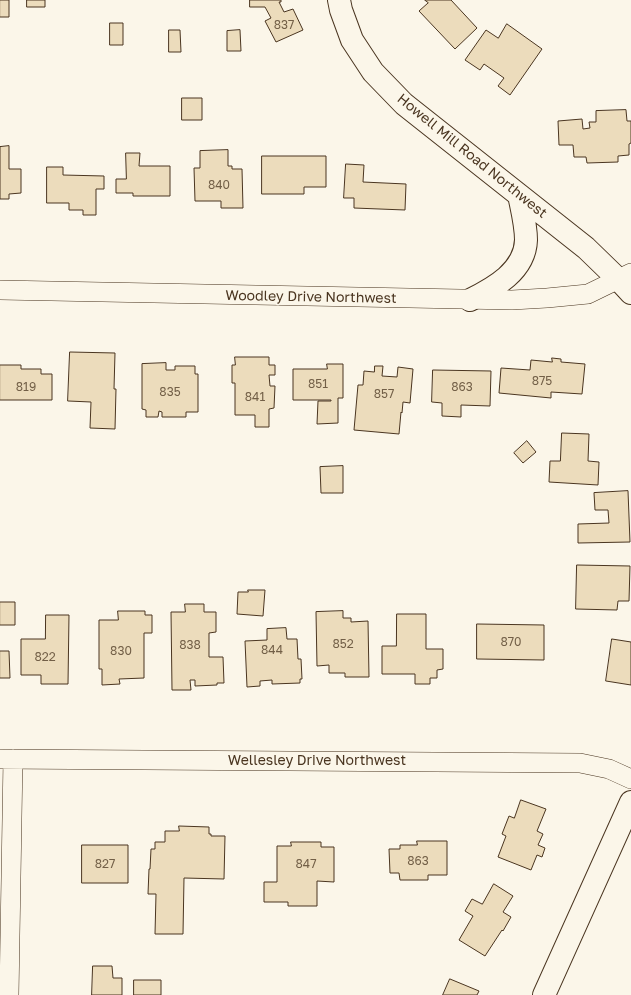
<!DOCTYPE html>
<html>
<head>
<meta charset="utf-8">
<style>
	body { margin:0 }
	canvas { display:block; background:#fbf6e9 }
</style>
</head>
<body>
<canvas width="631" height="995"></canvas>
<script>
const ctx = document.querySelector('canvas').getContext('2d');
ctx.lineJoin = 'round';
function fill(path, color) {
  ctx.fillStyle = color;
  ctx.fill(path, 'evenodd');
}
function strokePath(path, color, width, dash) {
  ctx.strokeStyle = color;
  ctx.lineWidth = width;
  ctx.lineCap = dash ? 'butt' : 'round';
  ctx.setLineDash(dash || []);
  ctx.stroke(path);
}
function drawText(font, color, halo, rows, align = 'center') {
  ctx.font = font + ' "Golos Text",sans-serif';
  ctx.lineWidth = 3;
  ctx.setLineDash([]);
  ctx.textBaseline = 'middle';
  ctx.strokeStyle = halo;
  ctx.fillStyle = color;
  for (const [text, x, y, turn = 0] of rows) {
    ctx.save();
    ctx.translate(x, y);
    ctx.rotate((+turn || 0) * Math.PI / 180);
    ctx.textAlign = isNaN(turn) ? turn : align;
    if (halo) ctx.strokeText(text, 0, 0);
    ctx.fillText(text, 0, 0);
    ctx.restore();
  }
}
const building = new Path2D(`
	M0,0h9v17h-9z
	M27,0h18v7h-18z
	M250,0h31v2h-2l5,10 9,-3 10,21 -27,12 -11,-21 6,-3 -6,-11h-15z
	M425,0h26l26,28 -22,21 -36,-38 9,-8z
	M110,23h13v22h-13z
	M507,24l35,25 -32,46 -12,-9 6,-8 -20,-14 -4,6 -15,-10 21,-30 12,8z
	M169,30h11l1,22h-12z
	M240,30l1,21h-14v-20z
	M182,98h20v22h-20z
	M626,110l1,11h4v22l-2,1v11l-11,1v6l-31,1 -1,-6h-12l-1,-12h-14l-1,-24 24,-2 1,10 7,-1 -1,-6h7v-11z
	M9,146v23h12v24l-12,1v5h-9v-52z
	M228,150v16h4v3h10l1,39h-22v-7h-26l-1,-33h6v-17z
	M126,153h14l-1,13h31v30h-37v-3h-17v-14h10z
	M262,156h64v31h-22v7h-42z
	M346,164l18,1 -1,17 43,2 -1,26 -51,-2v-10h-10z
	M47,167h16v8l41,1v13h-8v26h-13v-5h-14v-7h-22z
	M70,352l45,1 -1,36h2l-1,40 -25,-1 1,-26 -23,-1z
	M235,357h34v8h6v10h-6l1,11h5l-1,22 -5,1v18h-14v-12h-20v-32h-3v-18h3z
	M552,358l9,1v3l24,2 -3,30 -31,-2v6l-52,-5 2,-25 29,2 1,-10 21,2z
	M166,363v7h9v-4h20v8h3v38h-12v5h-24v-5l-3,-1 -1,6h-12v-7l-4,-1v-45z
	M327,364h16v34h-5v25l-21,1 1,-23h13v-1h-38v-31h34z
	M0,365h21v4h20v5h11v26h-52z
	M375,366h8l-1,10 15,1 1,-10 15,2 -3,34 -7,-1 -1,11 -1,-1 -2,22 -45,-4 4,-45h5l1,-14 10,1z
	M433,370l58,1 -1,35 -29,-1v12l-19,-1v-13l-10,-1z
	M562,433l27,1 -1,27 11,1 -1,23 -49,-3 1,-21h10z
	M527,441l9,11 -13,11 -9,-10z
	M343,466v27h-22l-1,-26z
	M628,491l2,51 -52,1v-19l31,-1 -1,-13h-13l-1,-17z
	M577,565l53,1 -1,35h-11l-1,9 -41,-1z
	M248,590h17l-2,26 -26,-2 1,-22h10z
	M0,602h15v23h-15z
	M185,604h19v8h12v20l-7,1v24h14l1,26h-7v2l-22,1v-6h-5l1,10h-19l-1,-78h14z
	M118,611h27v4h7v18h-8v45l-25,1 1,5 -18,1v-16h-3v-49h19z
	M343,611v7h8v4l17,-1 1,56h-24v-4h-16v-8l-12,1 -1,-54z
	M397,614h29v35h17v20l-6,1v8h-7v6h-15v-10h-33v-28h14z
	M46,615h23l-1,69h-27v-9h-20v-36h24z
	M477,624l67,1v35l-67,-1z
	M286,628l1,11h10l1,20h3l1,20h-2v4l-28,1v-4l-12,1v5l-13,1 -2,-46 22,-1v-11z
	M612,639l19,3v43l-25,-4z
	M0,651h9l1,27h-10z
	M521,800l25,9 -9,22 6,3 -5,11 7,3 -3,9 -5,-2 -6,15 -33,-13 8,-21 -4,-2 7,-18 5,2z
	M179,826l30,1v7h2v2h14l-1,43 -40,-1 -1,56h-28l1,-40h-8l1,-25h1l1,-20h4v-7h10v-11h14z
	M417,841h30v34h-19v5h-28l-1,-7h-9l-1,-24h11v-4h17z
	M291,842h30v5h13v35l-17,-1v25h-29v-4h-24v-20h13v-36h14z
	M82,845h46v38h-46z
	M494,884l19,12 -10,16 8,5 -8,14 -1,-1 -17,26 -26,-16 14,-24 -8,-5 7,-12 10,5z
	M93,966h19l1,12h9v17h-30z
	M450,979l29,12 -2,4h-34z
	M134,980h27v15h-27z`);
fill(building, '#ecdcbc');
strokePath(building, '#4a3520', 1);
const minor = new Path2D(`
	M0,290l512,10 35,-2 41,-4 43,-21
	M0,759l580,4 29,6 22,10
	M9,995l4,-236`);
const secondary = new Path2D(`
	M339,0l2,10 11,30 21,32 31,32 182,144 33,32 12,13
	M470,300c24,-12 55,-29 56,-60 0,-15 -4,-30 -7,-45
	M544,995l87,-193`);
strokePath(minor, '#4a3520', 20);
strokePath(secondary, '#4a3520', 24);
strokePath(minor, '#fbf6e9', 19);
strokePath(secondary, '#fbf6e9', 22);
drawText('12px', '#725f47', null, [
	["837",284,25],
	["840",219,185],
	["875",542,381],
	["851",318,384],
	["819",26,387],
	["863",462,387],
	["835",170,392],
	["857",384,394],
	["841",255,397],
	["870",511,642],
	["852",343,644],
	["838",190,645],
	["844",272,650],
	["830",121,651],
	["822",45,657],
	["863",418,861],
	["827",105,864],
	["847",306,864]
]);
drawText('14px', '#4a3520', '#fbf6e9', [
	["Howell Mill Road Northwest",472,156,39],
	["Woodley Drive Northwest",311,297,1],
	["Wellesley Drive Northwest",317,761]
]);
</script>
</body>
</html>
